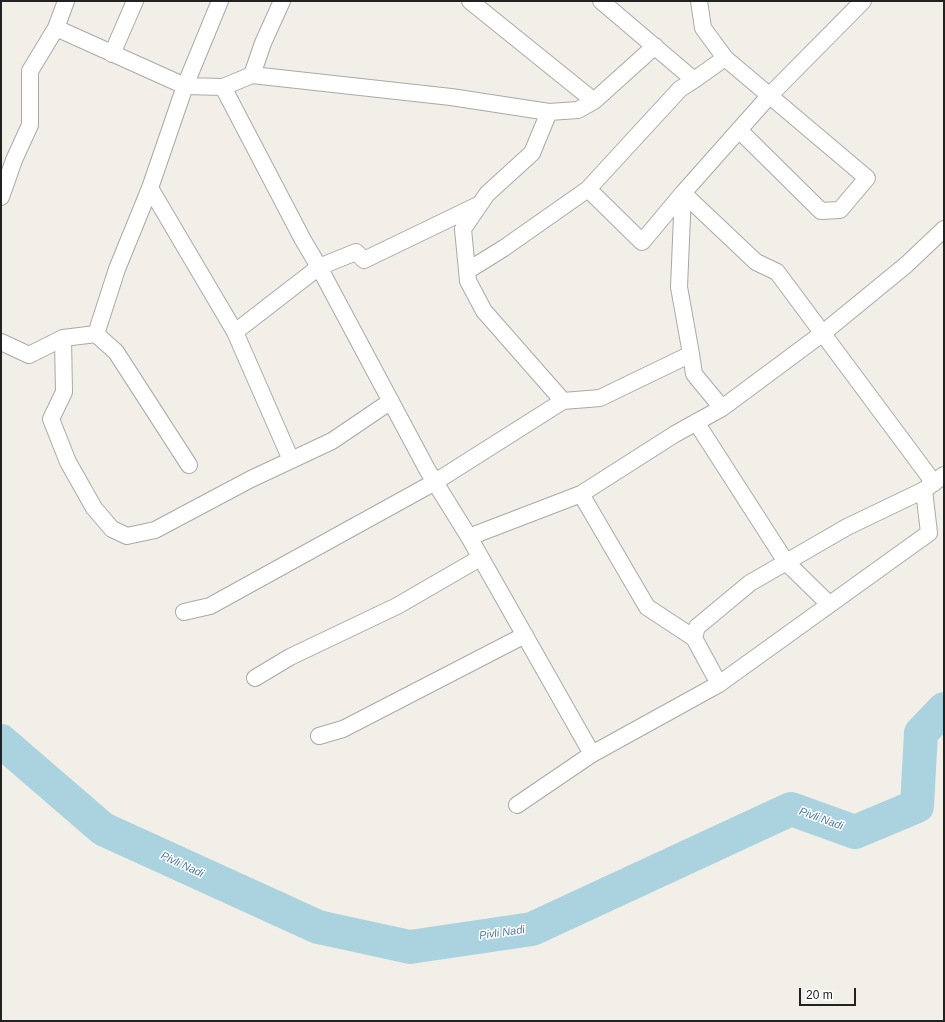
<!DOCTYPE html>
<html>
<head>
<meta charset="utf-8">
<style>
	body { margin:0 }
	#map { position:relative; width:945px; height:1022px; overflow:hidden; background:#f2efe9; font-family:Arial,sans-serif }
	canvas { display:block }
	.frame { position:absolute; inset:0; border:2px solid #222; pointer-events:none }
	.scale { position:absolute; left:799px; top:988px; width:57px; height:18px; box-sizing:border-box; border:2px solid #222; border-top:0; padding-left:5px; font-size:12px; line-height:14px; white-space:nowrap; color:#222; -webkit-text-stroke:3px #fff; paint-order:stroke }
</style>
</head>
<body>
<div id="map">
<canvas width="945" height="1022"></canvas>
<div class="frame"></div>
<div class="scale">20 m</div>
</div>
<script>
const ctx = document.querySelector('canvas').getContext('2d');
ctx.lineJoin = 'round';
function strokePath(path, color, width, dash) {
  ctx.strokeStyle = color;
  ctx.lineWidth = width;
  ctx.lineCap = dash ? 'butt' : 'round';
  ctx.setLineDash(dash || []);
  ctx.stroke(path);
}
function drawText(font, color, halo, rows, align = 'center') {
  ctx.font = font + ' Arial,sans-serif';
  ctx.lineWidth = 3;
  ctx.setLineDash([]);
  ctx.textBaseline = 'middle';
  ctx.strokeStyle = halo;
  ctx.fillStyle = color;
  for (const [text, x, y, turn = 0] of rows) {
    ctx.save();
    ctx.translate(x, y);
    ctx.rotate((+turn || 0) * Math.PI / 180);
    ctx.textAlign = isNaN(turn) ? turn : align;
    if (halo) ctx.strokeText(text, 0, 0);
    ctx.fillText(text, 0, 0);
    ctx.restore();
  }
}
strokePath(new Path2D(`
	M1,741l102,88 215,98 92,20 122,-18 259,-120 64,23 62,-26 4,-73 23,-24`), '#aad3df', 34);
const street = new Path2D(`
	M282,1l-19,42 -11,32 199,22 98,15 29,-2 16,-9 -124,-100
	M601,1l93,79
	M699,1l4,27 22,30
	M56,28l129,58 38,1
	M112,54l23,-53
	M252,75l-29,12 80,153 16,27 109,204 41,66 112,-43 94,-60 47,-26 101,-75 83,-68 38,-36
	M594,101l61,-55
	M150,188l85,144
	M588,189l92,-100 14,-9 31,-22 142,120 -27,32 -19,1 -82,-81
	M683,193l73,69 21,10 157,211
	M683,193l-4,94 12,67 3,20 28,34
	M1,197l13,-37 16,-35v-54l26,-43 10,-27
	M467,271l37,-23 84,-59 54,53 41,-49 87,-98 93,-94
	M96,334l21,-65 33,-81 35,-102 35,-85
	M63,338l1,54 -13,27 17,43 26,46 18,21 15,7 28,-6 96,-51 81,-38 59,-40
	M1,342l28,13 34,-17 33,-4 20,18 73,113
	M563,401l37,-3 91,-44
	M696,422l90,140 43,42
	M291,460l-56,-128 84,-65 37,-15 8,8 114,-55
	M581,494l66,113 47,31
	M469,537l123,217 127,-70 -25,-46 3,-11 53,-44 97,-56 77,-37 20,-15
	M184,612l26,-6 225,-124 128,-81 -79,-90 -16,-30 -5,-52 24,-35 45,-41 17,-41
	M255,678l35,-21 107,-51 83,-48
	M719,684l210,-151 -5,-43
	M319,736l24,-7 182,-94
	M517,805l75,-51`);
strokePath(street, '#a9a9a9', 18);
strokePath(street, '#fff', 16);
drawText('italic 11px', '#4a7aab', '#fff', [
	["Pivli Nadi",821,819,20],
	["Pivli Nadi",182,865,25],
	["Pivli Nadi",502,933,-8]
]);
</script>
</body>
</html>
